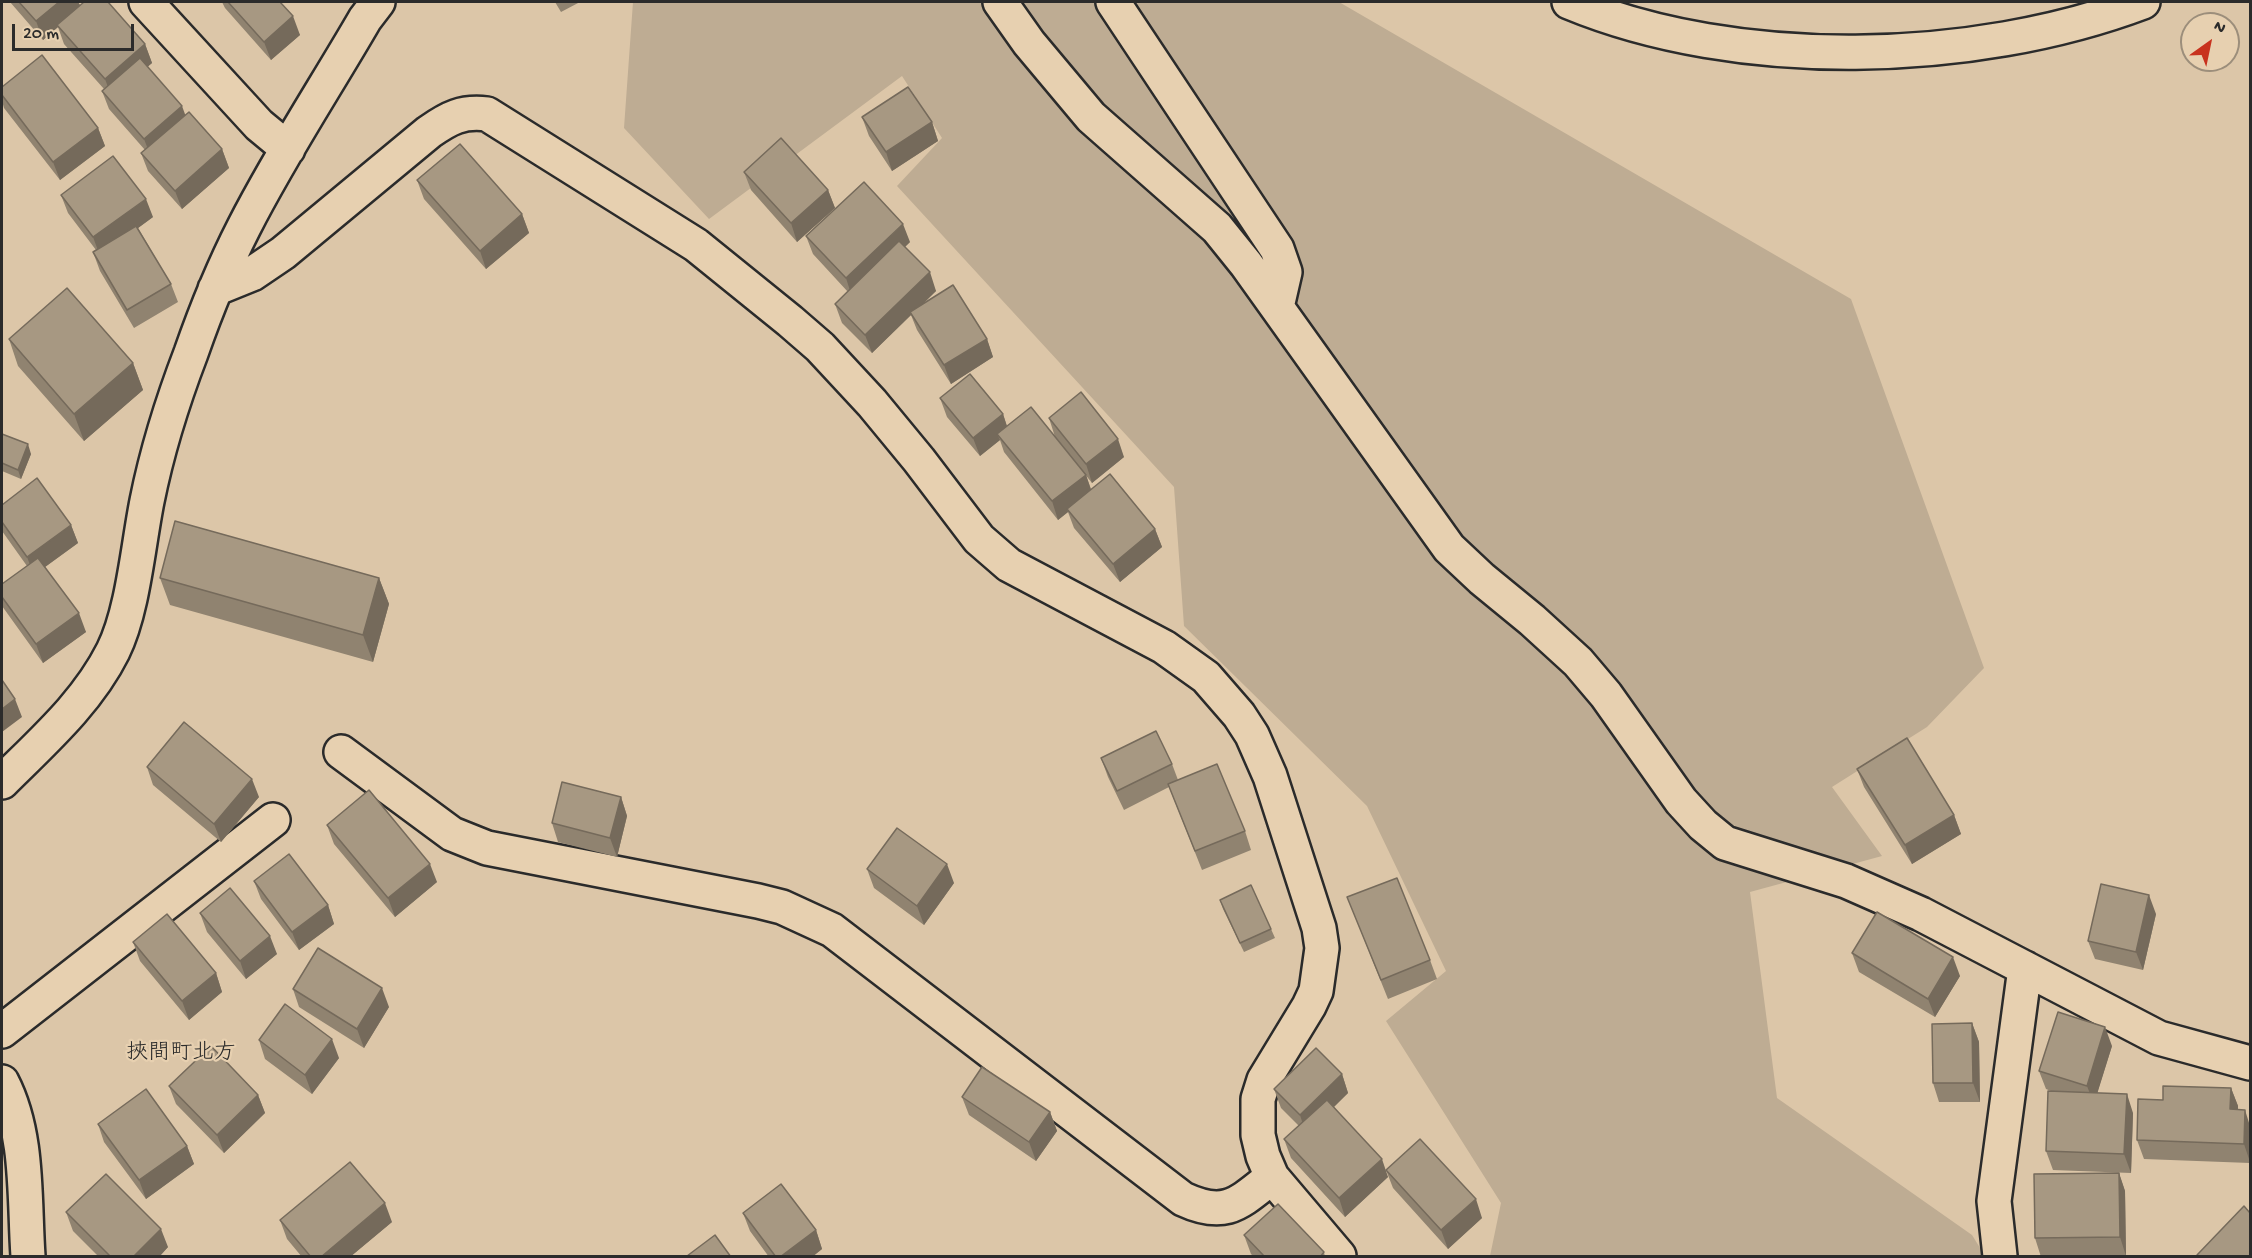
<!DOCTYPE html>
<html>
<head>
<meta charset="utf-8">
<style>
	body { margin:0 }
	#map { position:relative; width:2252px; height:1258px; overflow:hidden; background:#dcc6a8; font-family:"Gochi Hand",sans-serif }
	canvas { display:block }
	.frame { position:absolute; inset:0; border:3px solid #2b2b2b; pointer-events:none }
	.north { position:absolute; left:2180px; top:12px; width:60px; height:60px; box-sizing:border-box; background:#e7d0b0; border:2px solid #9c8e7b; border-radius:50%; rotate:33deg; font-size:16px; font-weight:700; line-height:24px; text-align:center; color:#2b2b2b }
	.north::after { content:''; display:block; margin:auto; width:21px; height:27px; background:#c8321e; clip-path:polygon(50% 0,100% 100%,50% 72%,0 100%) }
	.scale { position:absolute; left:12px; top:24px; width:122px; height:27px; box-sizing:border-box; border:3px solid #2b2b2b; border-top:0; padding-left:8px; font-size:18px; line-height:21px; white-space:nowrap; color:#2b2b2b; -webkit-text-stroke:4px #e7d0b0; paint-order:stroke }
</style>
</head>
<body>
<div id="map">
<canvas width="2252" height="1258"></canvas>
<div class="frame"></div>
<div class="north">N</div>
<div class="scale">20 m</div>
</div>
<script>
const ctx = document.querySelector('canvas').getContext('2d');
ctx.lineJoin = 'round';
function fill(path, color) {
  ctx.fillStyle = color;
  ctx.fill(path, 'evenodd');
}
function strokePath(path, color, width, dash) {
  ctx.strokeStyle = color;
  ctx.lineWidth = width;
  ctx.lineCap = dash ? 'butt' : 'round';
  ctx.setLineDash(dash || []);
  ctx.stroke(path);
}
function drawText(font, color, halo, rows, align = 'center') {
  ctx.font = font + ' "Gochi Hand","Klee One",sans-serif';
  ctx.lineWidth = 4.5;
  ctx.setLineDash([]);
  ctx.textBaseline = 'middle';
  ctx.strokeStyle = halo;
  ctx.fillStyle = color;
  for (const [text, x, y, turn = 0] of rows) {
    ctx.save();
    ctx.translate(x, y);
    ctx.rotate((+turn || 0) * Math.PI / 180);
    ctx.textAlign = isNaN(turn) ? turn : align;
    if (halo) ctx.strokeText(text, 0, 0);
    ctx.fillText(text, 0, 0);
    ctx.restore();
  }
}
fill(new Path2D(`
	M633,2h706l512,297 133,369 -57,59 -95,60 50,69 -132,36 27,206 195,137 13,21h-495l11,-53 -115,-182 60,-50 -79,-165 -183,-180 -10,-139 -277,-301 45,-48 -40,-62 -193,143 -85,-91z`), '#beac93');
const street = new Path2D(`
	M146,2l113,123 29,24
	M1000,2l29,41 62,74 126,111 29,36 203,284 33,31 50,41 46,42 28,33 75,106 22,24 22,18 121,38 75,33 238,124 91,25
	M1113,2l164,247 8,23 -8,35
	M215,289l37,-15 31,-21 146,-121c20,-14 33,-21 58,-18l209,131 94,76 30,26 52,56 47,57 60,79 30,26 155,82 42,30 33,38 13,20 18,41 49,152 3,20 -6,43 -7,15 -45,74 -6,19v36l5,21 9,21 67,79
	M341,752l111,82 35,14 271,53 24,6 50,23 351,269c43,20 56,4 89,-22
	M2,782c40,-40 85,-79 111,-131 20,-40 25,-105 34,-150 10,-50 26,-101 44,-148 15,-43 32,-85 53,-126 36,-71 81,-139 121,-208l13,-17
	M2,1031l271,-211
	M2,1082c27,52 22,117 26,174
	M2000,1256l-6,-55 31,-233`);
const secondary = new Path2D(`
	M1569,2c169,70 404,64 574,0`);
strokePath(street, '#2b2b2b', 38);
strokePath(secondary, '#2b2b2b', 38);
strokePath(street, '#e7d0b0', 33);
strokePath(secondary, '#e7d0b0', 33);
fill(new Path2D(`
	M10,2h68l2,3 65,39 7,19 -5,4 38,48 37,34 7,19 -47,41 -34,-38 -7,-18 4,-3 -36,-41 -7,-18 2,-2 -40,-45 -6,-17 -15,13z
	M222,2h58l20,33 -29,25 -46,-52z
	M555,2h25l-19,10z
	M2,87l96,41 7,18 -45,34 -56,-72 -2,-7z
	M862,117l70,5 6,19 -46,30 -23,-35z
	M744,172l84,18 7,18 -38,34 -46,-52z
	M417,180l105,34 7,19 -43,36 -62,-70z
	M61,195l92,22 -15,11 33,56 7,18 -44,26 -34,-57 -7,-19 3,-2 -28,-37z
	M806,236l104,6 -5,5 31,44 -13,12 64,36 6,18 -42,27 -34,-54 -6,-15 -39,38 -30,-30 -7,-19 13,-12 -35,-38z
	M9,339l124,24 10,27 -59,51 -66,-75z
	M940,398l63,16 4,12 79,49 5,14 64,40 7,18 -42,35 -46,-54 -6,-16 -10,8 -54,-68 -4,-12 -20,16 -33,-39z
	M1049,418l75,39 -32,26 -37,-46z
	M2,434l29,20 -10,25 -19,-8z
	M2,505l69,20 7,18 -33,24 41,65 -43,31 -41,-57v-22l25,-18 -25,-35z
	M160,578h219l10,26 -16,58 -203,-57z
	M1101,758l71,6 6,16 67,51 6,19 -49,20 -33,-83 -45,23 -16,-33z
	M147,767l112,30 -38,45 -68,-57z
	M1857,769l97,46 7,19 -49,30 -48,-77z
	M621,797l6,19 -10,41 -59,-15 -6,-19z
	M327,825l110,57 -42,35 -61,-73z
	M867,869l87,14 -30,42 -50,-37z
	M254,881l74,24 6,19 -35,26 -38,-51z
	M1347,897l83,63 7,19 -49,20z
	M1220,900l51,29 4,9 -31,14 -21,-43z
	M200,913l77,41 -31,25 -39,-47z
	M2156,914l-13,56 -48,-11 -7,-18z
	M133,942l83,31 6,19 -33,28 -49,-59z
	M1852,953l108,23 -25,41 -76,-45z
	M293,989l96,18 -25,41 -65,-41z
	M1972,1023l7,19 1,60h-41l-6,-19z
	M259,1040l80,18 -27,36 -47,-35z
	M2112,1046l-15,47 36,20 -2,60 -78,-3 -7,-19 5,-60 -5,-2 -7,-18z
	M1342,1074l6,19 -14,14 54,70 -43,40 -54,-59 -7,-19 15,-13 -18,-18 -7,-19z
	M169,1086l89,9 7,18 -41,40 -48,-49z
	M2231,1088l7,18v4l12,16v37l-106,-4 -7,-19 26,-40z
	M962,1097l88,15 7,19 -21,30 -67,-46z
	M98,1124l89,22 7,18 -48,35 -42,-57z
	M1386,1170l96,48 -34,31 -55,-61z
	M2119,1173l6,18 1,65 -85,1 -6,-19z
	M66,1212l102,35 -9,10h-60l-26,-26z
	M743,1213l73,17 6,19 -10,8h-43l-19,-26z
	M280,1220l112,2 -42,35h-48l-15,-18z
	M1244,1235l80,17 1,5h-71l-3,-3z`), '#908370');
fill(new Path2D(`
	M59,2h19l3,5 -24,18 1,2 -15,13 -7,-19z
	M293,16l7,19 -29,25 -7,-18z
	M145,44l7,19 -40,35 -7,-19z
	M182,106l7,19 -38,32 -7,-18z
	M932,122l6,19 -46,30 -6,-19z
	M98,128l7,18 -45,34 -7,-18z
	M222,149l7,19 -47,41 -7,-18z
	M828,190l7,18 -38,34 -6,-19z
	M146,199l7,18 -53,39 -7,-19z
	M522,214l7,19 -43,36 -6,-18z
	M903,224l7,18 -58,55 -6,-19z
	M930,272l6,19 -24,24 -2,-3 1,3 -39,38 -7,-18z
	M987,339l6,18 -42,27 -7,-19z
	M133,363l10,27 -59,51 -10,-27z
	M1003,414l6,19 -12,1 3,6 -20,16 -7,-18z
	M1118,439l6,18 -32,26 -6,-19z
	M28,444l3,10 -10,25 -3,-9z
	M1086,475l6,18 -25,16 1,3 -10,8 -6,-19z
	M71,525l7,18 -44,32 -7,-18z
	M1155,529l7,18 -42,35 -7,-18z
	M379,578l10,26 -16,58 -10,-27z
	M79,613l7,19 -43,31 -7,-19z
	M15,699l7,18 -20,15v-23z
	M252,779l7,18 -38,45 -7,-18z
	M621,797l6,19 -10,41 -7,-19z
	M1954,815l7,19 -49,30 -7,-19z
	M430,864l7,18 -42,35 -7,-19z
	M947,864l7,19 -30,42 -7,-19z
	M2149,895l7,19 -13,56 -7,-18z
	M328,905l6,19 -35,26 -7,-18z
	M270,936l7,18 -31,25 -6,-18z
	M1953,957l7,19 -25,41 -7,-18z
	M216,973l6,19 -33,28 -7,-19z
	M382,988l7,19 -25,41 -7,-19z
	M1972,1023l7,19 1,60 -7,-19z
	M2105,1027l7,19 -18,58 -7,-18z
	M332,1039l7,19 -27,36 -7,-19z
	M1342,1074l6,19 -42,41 -6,-19z
	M2231,1088l7,18 -1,22 -7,-19z
	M2127,1094l6,19 -2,60 -7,-19z
	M258,1095l7,18 -41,40 -7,-18z
	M2245,1110l5,16v36l-6,-18z
	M1050,1112l7,19 -21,30 -7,-19z
	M187,1146l7,18 -48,35 -7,-19z
	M1382,1159l6,18 -43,40 -6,-19z
	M2119,1173l6,18 1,65 -6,-19z
	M1476,1199l6,19 -34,31 -7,-19z
	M385,1203l7,19 -42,35h-29z
	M161,1229l7,18 -9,10h-26z
	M816,1230l6,19 -10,8h-32z`), '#756a5b');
const building = new Path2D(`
	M19,2h40l-23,19z
	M84,2h24l37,42 -40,35 -48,-54z
	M228,2h52l13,14 -29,26z
	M42,55l56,73 -45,34 -51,-67v-8z
	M140,58l42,48 -38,33 -42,-48z
	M908,87l24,35 -46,30 -24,-35z
	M189,112l33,37 -47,42 -34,-38z
	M781,138l47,52 -37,33 -47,-51z
	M460,144l62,70 -42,37 -63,-71z
	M113,156l33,43 -53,38 -32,-42z
	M864,182l39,42 -57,54 -40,-42z
	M136,226l35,58 -44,26 -34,-58z
	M899,241l31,31 -65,63 -30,-31z
	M953,285l34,54 -43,26 -34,-53z
	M67,288l66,75 -59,51 -65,-75z
	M970,374l33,40 -30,24 -33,-40z
	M1081,392l37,47 -32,25 -37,-46z
	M1031,407l55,68 -34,26 -55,-67z
	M2,434l26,10 -10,26 -16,-7z
	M1110,474l45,55 -42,35 -46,-55z
	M37,478l34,47 -44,32 -25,-35v-17z
	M175,521l204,57 -16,57 -203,-57z
	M38,558l41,55 -43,31 -34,-47v-13z
	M2,680l13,19 -13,10z
	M184,722l68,57 -38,45 -67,-57z
	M1156,731l16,33 -55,27 -16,-33z
	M1907,738l47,77 -49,30 -48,-76z
	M1217,764l28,67 -50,20 -27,-67z
	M562,782l59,15 -11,41 -58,-15z
	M369,790l61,74 -42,34 -61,-73z
	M897,828l50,36 -30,42 -50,-37z
	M289,854l39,51 -36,27 -38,-51z
	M1397,878l33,82 -49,20 -34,-83z
	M2101,884l48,11 -13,57 -48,-11z
	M1251,885l20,44 -31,14 -20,-43z
	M230,888l40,48 -30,25 -40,-48z
	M1877,912l76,45 -25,42 -76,-46z
	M167,914l49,59 -34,28 -49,-59z
	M318,948l64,40 -25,41 -64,-40z
	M285,1004l47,35 -27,36 -46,-35z
	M2058,1012l47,15 -18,59 -48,-15z
	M1972,1023l1,60h-40l-1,-59z
	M211,1046l47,49 -41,40 -48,-49z
	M1316,1048l26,26 -42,41 -26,-26z
	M982,1067l68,45 -21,30 -67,-45z
	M2163,1086l68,2 -1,21 15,1 -1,34 -107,-4 1,-41 25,1z
	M146,1089l41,57 -48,34 -41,-56z
	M2048,1091l79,3 -3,60 -78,-3z
	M1327,1100l55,59 -43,39 -55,-59z
	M1420,1139l56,60 -35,31 -55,-60z
	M350,1162l35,41 -64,54h-10l-31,-37z
	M2119,1173l1,64 -85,1 -1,-64z
	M106,1174l55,55 -28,28h-22l-45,-45z
	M781,1184l35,46 -36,27h-4l-33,-44z
	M1278,1204l46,48 -4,5h-55l-21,-22z
	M2244,1206l6,7v44h-51l-2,-2z
	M715,1235l16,22h-44v-1z`);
fill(building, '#a79882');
strokePath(building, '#756a5b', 1.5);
drawText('22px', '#2b2b2b', '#e7d0b0', [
	["挾間町北方",181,1055]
]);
</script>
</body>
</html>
